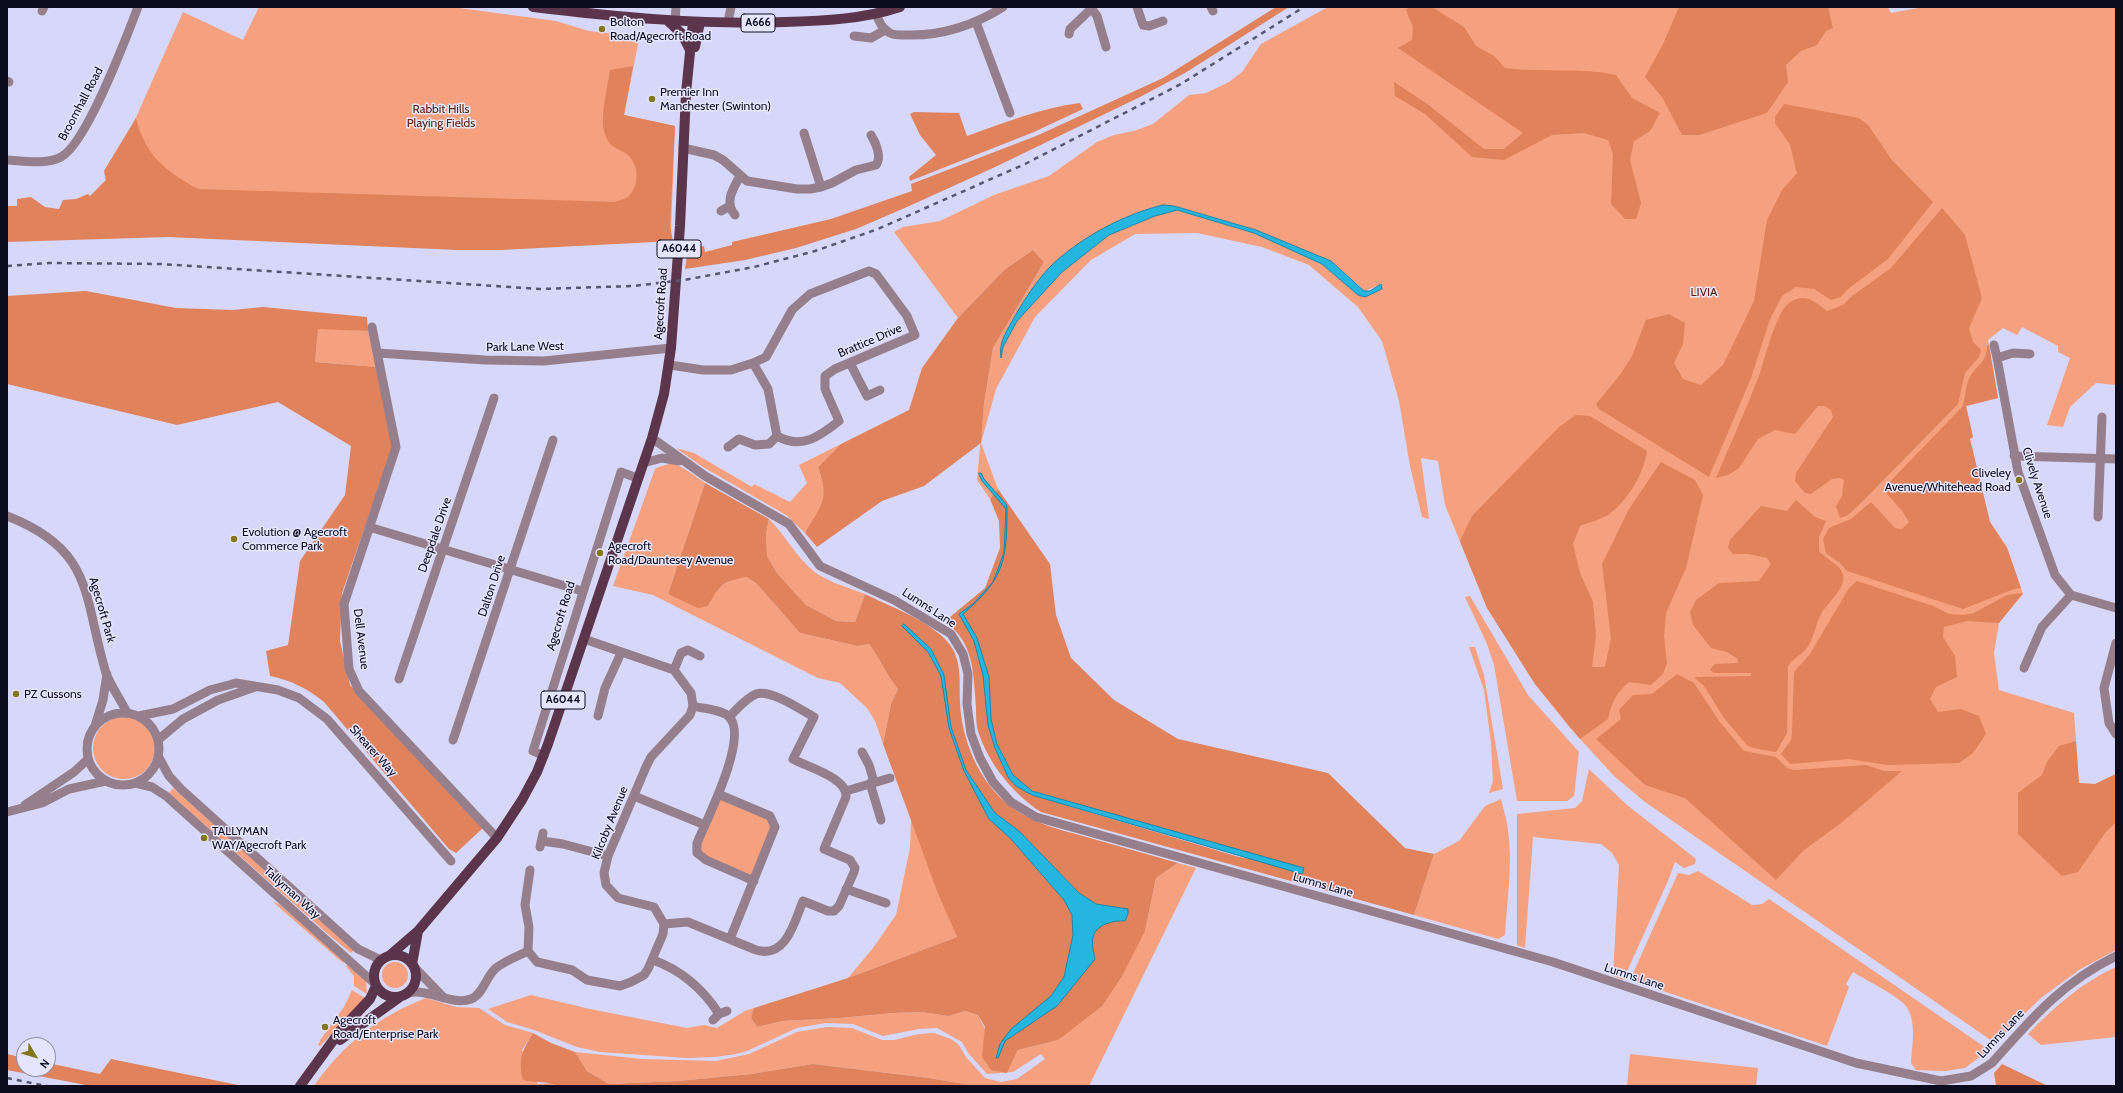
<!DOCTYPE html>
<html>
<head>
<meta charset="utf-8">
<style>
	body { margin:0 }
	#map { position:relative; width:2123px; height:1093px; overflow:hidden; background:#d7d8f9; font-family:Cabin,sans-serif }
	canvas { display:block }
	.frame { position:absolute; inset:0; border:8px solid #0d0c1f; pointer-events:none }
	.north { position:absolute; left:16px; top:1037px; width:40px; height:40px; box-sizing:border-box; background:#e5e6fd; border:1px solid #8f8fa4; border-radius:50%; rotate:128deg; font-size:11px; font-weight:700; line-height:16px; text-align:center; color:#0d0c1f }
	.north::after { content:''; display:block; margin:auto; width:14px; height:18px; background:#81771c; clip-path:polygon(50% 0,100% 100%,50% 72%,0 100%) }
</style>
</head>
<body>
<div id="map">
<canvas width="2123" height="1093"></canvas>
<div class="frame"></div>
<div class="north">N</div>
</div>
<script>
const ctx = document.querySelector('canvas').getContext('2d');
ctx.lineJoin = 'round';
function fill(path, color) {
  ctx.fillStyle = color;
  ctx.fill(path, 'evenodd');
}
function strokePath(path, color, width, dash) {
  ctx.strokeStyle = color;
  ctx.lineWidth = width;
  ctx.lineCap = dash ? 'butt' : 'round';
  ctx.setLineDash(dash || []);
  ctx.stroke(path);
}
function drawText(font, color, halo, rows, align = 'center') {
  ctx.font = font + ' Cabin,sans-serif';
  ctx.lineWidth = 3;
  ctx.setLineDash([]);
  ctx.textBaseline = 'middle';
  ctx.strokeStyle = halo;
  ctx.fillStyle = color;
  for (const [text, x, y, turn = 0] of rows) {
    ctx.save();
    ctx.translate(x, y);
    ctx.rotate((+turn || 0) * Math.PI / 180);
    ctx.textAlign = isNaN(turn) ? turn : align;
    if (halo) ctx.strokeText(text, 0, 0);
    ctx.fillText(text, 0, 0);
    ctx.restore();
  }
}
fill(new Path2D(`
	M259,7h193l104,14 33,10 26,3h25l-16,81 51,11 -4,105 -581,-34 16,-17 -2,-9 29,-47 50,-112 60,28z
	M1328,7h560l3,6 32,-6h193v378l-20,-2 -26,24 -7,20 -16,-2 23,-67 -12,-6v-6l-36,-19 -5,8 -14,-7 -15,12 10,58 -32,8 7,31 -3,2 20,83 17,25 16,47 -24,29 -5,30 5,37 75,23 5,70 16,1 21,-10v176l-37,20 -38,28 -46,45 -350,-241 -31,-26 -44,-48 -35,-44 -48,-76 -42,-103 -7,-44 -17,-3 8,61 -7,-2 -12,-51 -11,-65 -17,-60 -24,-34 -49,-42 -47,-18 -65,-14 -62,1 -44,26 -56,57 -39,72 -15,54 17,46 -8,10 -13,-19 7,-76 9,-56 51,-86 -11,-12 -29,20 -46,48 -64,-86 9,-5 37,-6 54,-26 55,-19 48,-34 17,-7 20,-4 19,-7 36,-29 17,-2 23,-11 13,-10 19,-28zM1163,205l11,1 82,24 75,31 34,30 15,-6 2,4 -24,6 -36,-31 -68,-31 -77,-23 -22,6 -46,19 -47,37 -45,49 -14,26 -2,11c-5,-32 41,-73 61,-94 9,-8 18,-21 28,-27 22,-14 48,-26 73,-32z
	M318,328l50,3 9,36 -62,-5z
	M841,444l-23,23c12,34 4,38 -13,66l-19,-18 -83,-48 -27,-19 18,5 58,34 2,-3 36,18 17,-19 -8,-18z
	M672,462l16,9 17,12 -37,111 40,12 9,-18 17,-9 12,-2 10,6 44,50 58,13 11,-2c11,14 17,31 29,45l-7,15 -8,40 -8,-23 -8,-13 -27,-25 -22,-5 -165,-83 -40,-9 42,-117c6,-4 12,-3 17,-7z
	M769,519c15,15 25,34 40,48 14,14 38,20 56,27l-10,28 -19,-1 -30,-16 -29,-32 -10,-17 -1,-22z
	M1470,596l58,99 51,57 -5,44 -7,5h-50l-23,-136 -7,-21 -22,-47z
	M1469,647h6l9,28 19,114 -14,4 4,-12 -2,-38 -7,-53z
	M93 748a31 31 0 1 1 62 0a31 31 0 1 1-62 0Z
	M1589,769l38,36 69,54 -1,5 -11,4 -9,-6 -7,19 -45,99 -10,-4 6,-111 -7,-12 -11,-9 -68,-7 -8,111 -8,-3v-131l58,-6 7,-7z
	M173,788l181,162 -3,3 -22,-18 -160,-142z
	M719,796l50,22 4,6 -20,55 -38,-16 -18,-14z
	M1501,799c2,10 6,20 7,31 5,34 -1,70 -3,105l-7,4 -84,-24 20,-61 25,-13 26,-35z
	M911,819l46,118 -109,41 25,-30 23,-33 14,-67z
	M1178,863l18,5 -107,218h-113l-47,-8 -116,-14 -62,10 -72,7 -70,3 -22,-13 -12,-19 67,7 74,2 33,-7 48,-22 30,-5 25,1 30,12h12l25,-6 15,-1 17,6 8,6 7,12 19,21 16,4 16,-3 28,-20 -4,-5 -28,18 -26,2 -18,-20 -7,-12 -25,-14 -18,1 -36,7 -30,-12 -27,-1 -29,5 -50,23 -11,3 -21,3 -28,1 -87,-6 -23,-5 -43,-17 -27,-8 -19,-13 43,-14 59,14 97,19 17,-3 13,3 28,-17 9,-3 -3,10 6,9 26,-6 57,-3 53,-5 29,-1 27,4 16,-5 13,4 29,58 11,-23 40,-10 87,-109 11,-53z
	M1698,871l54,34 10,-1 7,-5 220,151 -24,18 -20,3 -29,-1 -5,-7c1,-18 7,-46 -8,-60 -9,-9 -37,-23 -50,-31l-7,12 3,3 -22,59 -197,-66 48,-107 11,2z
	M273,902l6,2 66,56 -2,3z
	M382 975a13 13 0 1 1 26 0a13 13 0 1 1-26 0Z
	M349,963l17,18 1,13 -13,-8v-10l-8,-10z
	M2116,967v70l-75,8 -13,-11c26,-27 53,-51 88,-67z
	M352,990l13,8 -1,3 -44,45 -2,-1 3,-6 23,-32z
	M426,998l30,9 23,1 26,17 28,8 -11,17 16,34 15,-1 6,3h-245c29,-42 64,-69 112,-88z
	M1630,1054l128,14 -2,18h-129z`), '#f5a07e');
fill(new Path2D(`
	M1276,7h13l-104,66 -45,24 -147,71 -86,39 -51,22 -60,19 -51,12 -60,9 3,-20 16,-3 1,6 27,-7v-3l99,-23 81,-28 -1,-7 125,-48 127,-58z
	M1409,7h23l32,20 12,19 18,10 11,12c37,5 74,-1 111,7l16,23 28,15 -10,18 -16,10 -4,19 11,43 -5,16h-11l-14,-15 2,-50 -5,-14 -24,-7 -32,2 -48,25 -32,-3 -47,-43 -30,-18 -1,-14 32,21 58,46h20l19,-16 -125,-85 14,-8 1,-13 -7,-17z
	M1679,7h149l5,21 -7,3 -9,14 -16,6 -15,14 2,17 -21,31 -68,22h-17l-20,-38 -17,-20 18,-33z
	M633,66l-9,49 51,11 -5,100 3,15 -172,9h-44l-289,-13 -161,5v-43l1,7h9v-7l14,-2 14,10 14,2 4,-9 13,-1 12,-5 2,2 16,-16 -2,-9 32,-53c9,37 29,53 62,71l417,13c4,-2 11,-3 14,-6 11,-12 10,-32 -2,-42 -12,-8 -18,-5 -23,-23 -4,-15 4,-45 6,-61z
	M1080,103l3,6 -49,23 -124,49 -1,-4 27,-22 -16,-20 -10,-21 4,-2 45,1 8,23c37,-13 73,-28 113,-33z
	M1784,104l75,14 10,8 22,33 42,43 -45,57 -40,30 -7,8 -10,3 -17,-11 -18,-2 -14,9 -12,23 -19,59 -42,99 -110,-68 -3,-5 24,-29 12,-19 14,-36 23,-6 16,9 -2,21 -9,19 9,16 18,6 22,-20 31,-64 13,-81 15,-30 15,-17 -7,-28 -15,-22v-6z
	M1942,208l23,27 17,63 -13,30 4,14 8,8 -2,7 -14,16 -7,31 -99,101 -11,10 -8,3 -4,-12 6,-10 2,-16 -4,-2 -8,1 -21,15 -6,-1 -10,-12 1,-8 37,-56 -2,-7 -6,-4h-7l-23,28 -20,-4 -17,9 -19,29 -11,7 -12,3c14,-34 30,-68 43,-102 6,-17 17,-64 30,-73 16,-11 25,-2 38,8l16,-6 9,-9 39,-28z
	M1033,250l11,12 -51,86 -9,56 -3,39 -57,43 -42,15 -65,46 -12,-14c16,-28 25,-32 13,-66l23,-23 68,-34 13,-42 36,-50 46,-48z
	M86,291l90,17 57,2 30,-3 104,10 1,14 -50,-2 -3,33 62,5 16,79 -51,147 -2,48 10,44 133,143 -27,25 -7,-4 -125,-147c-16,-13 -33,-22 -54,-26l-4,-25 22,-6 12,-84 45,-66 6,-49 -73,-44 -101,23 -170,-41v-88z
	M1989,345l9,53 -32,8 7,31 -3,2 20,83 17,26 14,40 -7,1 -51,20 -116,-38 -7,-8 -14,-10 -3,-14 6,-11 22,-9 20,-17 24,26 7,1 7,-7 -7,-11 -19,-22 79,-82c4,-9 3,-20 7,-28 7,-15 18,-15 18,-33z
	M1576,415l14,1 57,35c-3,22 -18,47 -35,61 -8,7 -22,10 -32,14l-7,18 7,29 13,29 3,33 -4,32h13l6,-29 -9,-74 27,-55 32,-47 34,18 8,15 -17,73 -20,45 -2,23 3,27 -4,11 -12,11 -22,-3c-12,10 -18,21 -21,37l-28,20 -45,-55 -48,-76 -27,-67 12,-25 87,-89z
	M705,483l64,36 -3,15 1,22 10,17 29,32 30,16 19,1 10,-28c26,13 58,24 79,44 19,18 15,41 16,63 1,38 19,81 49,104 24,19 53,25 81,33 29,8 59,17 88,25l-22,15 -11,53 -23,45 -20,30 -44,34 -40,10 -11,23 -16,-3 -9,-13 3,-30 -7,-12 -13,-4 -16,5 -27,-4 -29,1 -53,5 -57,3 -26,6 -6,-9 3,-10 94,-30 109,-41 -20,-46 -54,-147 8,-40 7,-15c-12,-14 -18,-31 -29,-45l-11,2 -58,-13 -44,-50 -10,-6c-25,5 -26,8 -38,29l-10,2 -30,-14zM904,625l27,24 13,26 7,52 15,43 29,43 24,18 60,62 17,11 31,5 1,5 -3,7c-11,-1 -29,3 -32,16 -2,6 1,16 2,22l-70,68 -20,14 46,-45 13,-19 9,-42 -1,-20 -8,-15 -53,-61 -22,-20 -25,-48 -15,-43 -8,-52 -13,-24z
	M998,489l52,75 6,51 15,43 43,42 64,39 150,34 77,75 29,6 -20,61 -373,-103c-28,-18 -53,-49 -63,-81 -2,-7 -2,-17 -2,-24 -3,-40 -2,-71 -42,-92l16,2 35,-29 15,-40 -1,-27 -9,-22zM962,613l15,25 12,39 2,42 6,25 16,31 19,16 272,78 -65,-12 -207,-62 -24,-18 -13,-29 -7,-23 -5,-50 -9,-34 -15,-27z
	M1796,500l19,17 11,4 -7,16v14c6,7 19,13 23,21 7,14 -15,31 -21,42 -5,10 -7,22 -12,31 -5,9 -15,12 -21,21l-1,67 -11,19 -23,-4 -6,-3 -23,-27 -20,-32 -10,-9 57,-1v-3h-37l-4,-3 5,-6 23,-1v-4l-11,-7 -16,-4 -18,-23 -3,-13 6,-12 23,-17 40,-2 12,-17 -4,-6 -19,-4h-15l-5,-6 2,-8 31,-34 26,5z
	M1857,581l76,25 16,8 14,1 11,-2 33,-18 16,-2 -24,30 -32,-2 -23,6 -1,10 12,19 2,21 -21,10 -6,12 8,13 23,-3 18,7 7,18 -13,19 -14,10 -71,2 -40,-6 -58,5 -9,-10 10,-14 1,-6 2,-62 16,-18 39,-66z
	M1677,674l17,9 25,38 25,30 32,6 11,11 7,2 72,-5 18,6h18l-61,52 -37,27 -28,30 -91,-82 -40,-13 -49,-46 25,-20 -2,-9 14,-15 19,-1z
	M2076,741l3,42 16,1 21,-10v48l-11,11 -27,39 -16,4 -44,-42v-41l24,-18 5,-13 12,-16z
	M533,1033l18,10 24,9 12,19 22,13 70,-3 72,-7 62,-10 116,14 47,8h-417c-10,-5 -24,-3 -36,-6 -5,-21 -1,-29 10,-47z
	M7,1054l17,4v11h24v-6l52,11 11,-15 132,27h-152l-84,-16z
	M2002,1064l46,22h-52l-2,-13z`), '#e0825b');
const water = new Path2D(`
	M1163,205l11,1 82,24 75,31 33,30h6l11,-7 1,5 -17,8 -7,-2 -36,-31 -68,-31 -77,-23 -22,6 -46,19 -47,37 -45,49 -14,26 -2,11c-3,-16 7,-29 14,-42 11,-19 24,-39 40,-54 29,-26 70,-48 108,-57z
	M979,473h2l3,6 22,25 1,5c0,52 -3,70 -44,105l14,24 12,39 2,42 6,25 16,31 19,16 272,77 -2,6 -270,-79 -16,-9 -8,-9 -13,-29 -7,-23 -5,-50 -9,-34 -15,-27 14,-10 20,-22 11,-29 2,-44 -24,-28z
	M904,624l27,25 13,26 7,52 15,43 29,43 24,18 60,62 17,11 32,5v5l-3,7c-11,-1 -29,3 -32,16 -2,6 1,16 2,22l-38,47 -52,35 -7,17h-2l4,-14 11,-15 40,-33 13,-19 9,-42 -1,-20 -8,-15 -53,-61 -22,-20 -25,-48 -15,-43 -8,-52 -13,-24 -26,-26z`);
fill(water, '#24b6df');
strokePath(water, '#1d83a5', 1);
strokePath(new Path2D(`
	M1137,7l6,18 6,1 14,-5
	M1211,7l2,4
	M1091,8l6,8 9,31
	M42,11l2,-4
	M876,14c3,7 6,15 14,19 5,3 12,2 18,2 33,1 67,-10 95,-28
	M675,21l1,-14
	M728,22l3,-15
	M976,22l34,91
	M1069,34l1,-5 23,-22
	M854,36l17,2 14,-8
	M7,81l2,1
	M804,133l17,54
	M683,148l31,7 9,5 24,21 50,8h13l11,-2 11,-4 24,-13 20,-5c6,-8 0,-22 -5,-30
	M7,160c17,1 39,5 54,-3 26,-14 65,-119 77,-150
	M721,211l9,-5
	M735,215c-11,-13 -2,-26 5,-39
	M372,327l24,120 -52,157 5,65 10,22 138,147
	M1994,345l3,13
	M378,353l107,7 59,1 127,-13
	M2030,354l-17,-1 -16,5 21,114 37,103 16,20 45,13
	M850,363l17,33 13,-6
	M670,365l33,5h28l22,-7 13,-6 26,-47 18,-16 59,-23 7,3 31,42 8,19 -80,34 -10,7v13l14,32c-19,15 -37,29 -62,15
	M652,438l53,38 84,48 31,42 74,34 57,34 12,20 5,20 -1,30 4,30 9,24 13,24 18,20 25,15 517,145 303,101 85,18 30,-5 21,-13c40,-45 68,-79 124,-107
	M728,447l11,-8 16,6 14,-1 8,-8 -9,-47 -15,-26
	M2014,456l102,3
	M643,463l19,-5 17,3
	M7,516c88,34 76,81 99,157 4,12 15,27 21,40
	M2098,517l4,-100
	M369,527l213,64
	M2116,643l-12,45 5,35 7,11
	M2024,668l18,-41 29,-32
	M674,670l7,-17 7,-3 12,6
	M399,679l95,-281
	M693,706c10,3 30,3 37,12 18,21 -23,101 -33,125v10l9,7 48,21
	M87 749a36 36 0 1 1 72 0a36 36 0 1 1-72 0Z
	M139,716l34,-7 37,-19 26,-7 42,7 21,8 28,21 124,142
	M598,716l7,-28 16,-35
	M95,726l8,-26 4,-26
	M158,740l25,-21 35,-19 37,-13
	M453,740l100,-300
	M862,752l7,13 5,17
	M158,756l11,20 12,13 177,160 23,11
	M544,756l-11,-5 88,-279 16,6
	M135,783l17,4 14,9 208,187
	M870,783l11,37
	M846,791l44,-13
	M718,794l52,22 5,11 -45,112
	M634,796l71,29
	M25,805l49,-33 14,-13
	M7,812l35,-9 27,-14 37,-8
	M542,841l21,3 45,12
	M540,847l3,-14
	M846,889l40,14
	M664,924l24,-2 68,28c30,9 38,-27 47,-49l25,10h6l5,-5 15,-34 1,-4 -5,-8 -26,-11 22,-52c2,-19 -39,-30 -53,-38l21,-42c-13,-7 -43,-28 -58,-23 -10,4 -19,15 -27,23
	M528,951l1,-24 -4,-22 5,-35
	M653,960c28,10 50,29 66,54
	M415,968l28,29
	M408,993c21,-5 43,13 63,6 12,-4 15,-23 25,-31 9,-7 22,-12 32,-17l9,11 35,8 15,10 33,6 11,-4 13,-7 4,-6 15,-35 1,-10 -10,-17 -36,-9 -12,-13 -2,-12 4,-17 38,-89 5,-10 39,-42 3,-9 -2,-13 -17,-23 -90,-31
	M713,1020l6,-6 8,-3`), '#967f8c', 9);
strokePath(new Path2D(`
	M533,7c84,10 168,18 252,15 38,-1 79,-3 115,-15
	M667,20l15,14 8,16
	M695,47l5,-25
	M374 976a21 21 0 1 1 42 0a21 21 0 1 1-42 0Z
	M389,956l29,-25 79,-93 25,-38 15,-28 11,-28 104,-306 12,-44 7,-46 9,-122 6,-133 7,-71
	M412,964l6,-33
	M340,1040l60,-43
	M300,1086l40,-55 30,-32 6,-13`), '#5b354c', 10);
strokePath(new Path2D(`
	M7,266l42,-3 112,1 379,25 93,-3 51,-6 70,-13 61,-16 63,-22 147,-65 156,-80 123,-77
	M7,1078l40,8`), '#57576f', 2.5, [5, 5]);
for (const [x, y, r, color] of [
	[602,29,4,"#81771c"],
	[652,99,4,"#81771c"],
	[2019,480,4,"#81771c"],
	[234,539,4,"#81771c"],
	[600,553,4,"#81771c"],
	[16,694,4,"#81771c"],
	[204,838,4,"#81771c"],
	[325,1027,4,"#81771c"]
]) {
  const dot = new Path2D();
  dot.arc(x, y, r, 0, 2 * Math.PI);
  ctx.fillStyle = color;
  ctx.fill(dot);
  strokePath(dot, '#e5e6fd', 1.5);
}
for (const [x, y, w] of [
	[758,23,34],
	[679,249,44],
	[563,700,44]
]) {
  const box = new Path2D();
  box.roundRect(x - w / 2, y - 9, w, 18, 3);
  ctx.fillStyle = '#e5e6fd';
  ctx.fill(box);
  strokePath(box, '#0d0c1f', 1);
}
drawText('bold 11px', '#0d0c1f', null, [
	["A666",758,23],
	["A6044",679,249],
	["A6044",563,700]
]);
drawText('12px', '#0d0c1f', '#e5e6fd', [
	["Bolton",610,22],
	["Road/Agecroft Road",610,36],
	["Premier Inn",660,92],
	["Manchester (Swinton)",660,106],
	["Cliveley",2011,473,"right"],
	["Avenue/Whitehead Road",2011,487,"right"],
	["Evolution @ Agecroft",242,532],
	["Commerce Park",242,546],
	["Agecroft",608,546],
	["Road/Dauntesey Avenue",608,560],
	["PZ Cussons",24,694],
	["TALLYMAN",212,831],
	["WAY/Agecroft Park",212,845],
	["Agecroft",333,1020],
	["Road/Enterprise Park",333,1034]
], 'left');
drawText('12px', '#0d0c1f', '#e5e6fd', [
	["Broomhall Road",81,104,-62],
	["Agecroft Road",661,304,-86],
	["Brattice Drive",870,341,-23],
	["Park Lane West",525,347,-1],
	["Clively Avenue",2037,483,72],
	["Deepdale Drive",435,535,-71],
	["Dalton Drive",492,586,-72],
	["Lumns Lane",929,608,33],
	["Agecroft Park",102,610,74],
	["Agecroft Road",561,616,-73],
	["Dell Avenue",361,639,83],
	["Shearer Way",373,751,48],
	["Kilcoby Avenue",610,823,-68],
	["Lumns Lane",1323,885,16],
	["Tallyman Way",292,893,42],
	["Lumns Lane",1634,977,18],
	["Lumns Lane",2001,1034,-47]
]);
drawText('12px', '#5d2204', '#e5e6fd', [
	["Rabbit Hills",441,109],
	["Playing Fields",441,123],
	["LIVIA",1704,292]
]);
</script>
</body>
</html>
